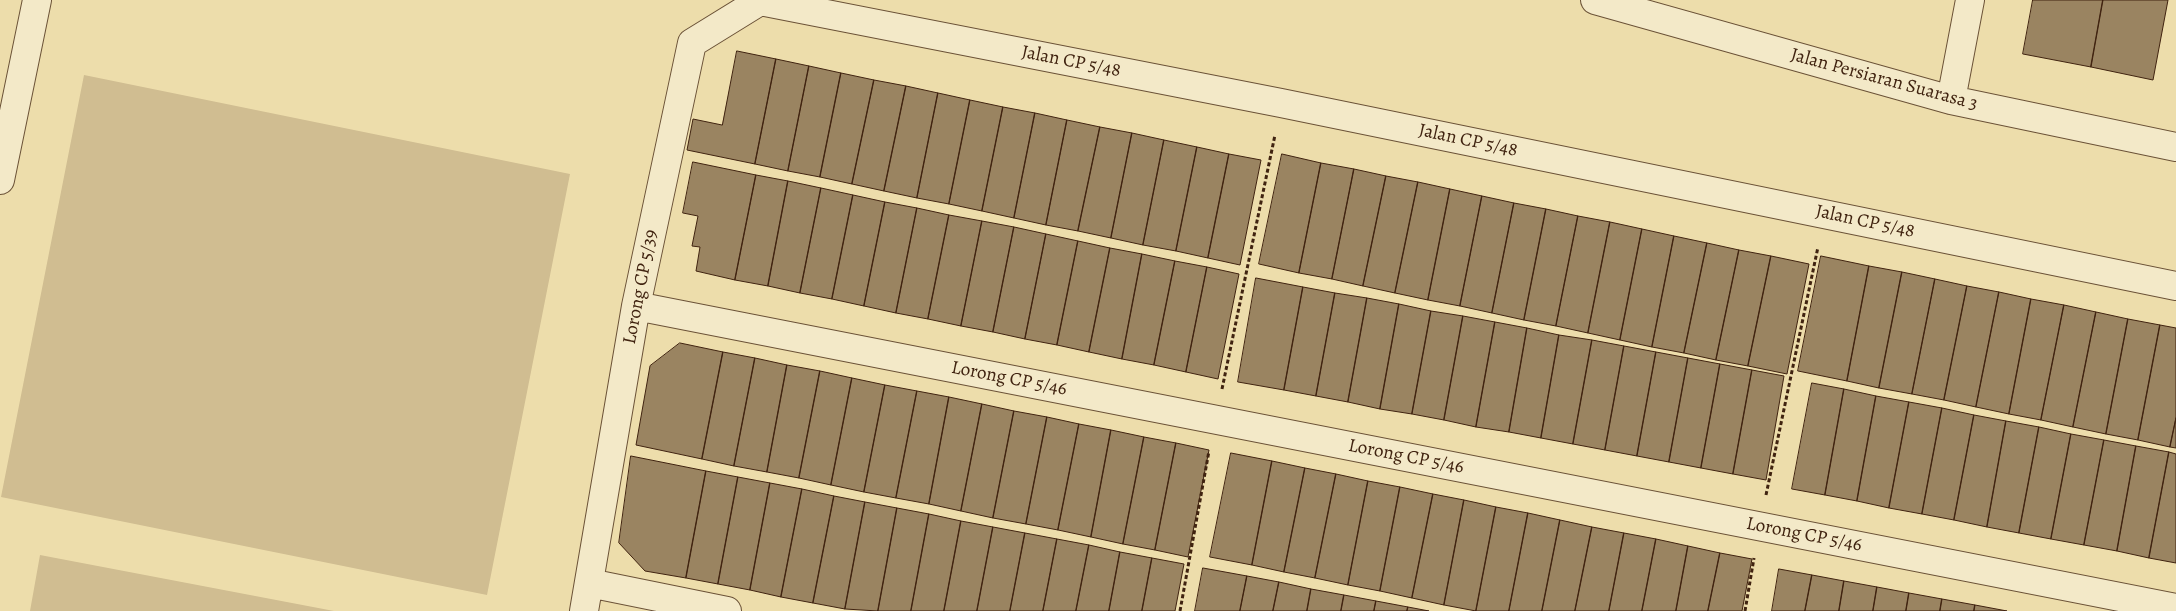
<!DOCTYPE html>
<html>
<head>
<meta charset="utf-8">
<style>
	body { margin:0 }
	canvas { display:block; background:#edddab }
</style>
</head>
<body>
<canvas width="2176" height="611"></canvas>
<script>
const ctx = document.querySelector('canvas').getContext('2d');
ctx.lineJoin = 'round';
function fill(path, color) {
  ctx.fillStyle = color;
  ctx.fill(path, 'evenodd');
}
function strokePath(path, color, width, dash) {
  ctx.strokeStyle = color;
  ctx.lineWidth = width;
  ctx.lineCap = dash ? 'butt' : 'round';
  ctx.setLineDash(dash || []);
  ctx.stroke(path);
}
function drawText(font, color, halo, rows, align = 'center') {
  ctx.font = font + ' Alegreya,serif';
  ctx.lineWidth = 4.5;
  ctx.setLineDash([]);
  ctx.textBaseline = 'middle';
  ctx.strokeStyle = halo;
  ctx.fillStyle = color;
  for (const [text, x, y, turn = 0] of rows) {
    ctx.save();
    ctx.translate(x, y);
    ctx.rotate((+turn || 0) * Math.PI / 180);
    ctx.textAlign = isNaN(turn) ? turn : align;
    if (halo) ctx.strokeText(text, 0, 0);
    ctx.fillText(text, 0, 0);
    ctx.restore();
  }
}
fill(new Path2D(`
	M84,75l486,99 -83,421 -486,-98z
	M40,555l294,56h-304z`), '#d0bd91');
const building = new Path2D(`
	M2033,0h70l-12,67 -68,-13z
	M2103,0h65l-15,80 -62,-13z
	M737,51l39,8 -21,105 -68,-14 6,-31 29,6z
	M776,59l33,7 -21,105 -33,-7z
	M809,66l32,7 -21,104 -32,-6z
	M841,73l33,7 -22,104 -32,-7z
	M874,80l32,6 -22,105 -32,-7z
	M906,86l32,7 -21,105 -33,-7z
	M938,93l32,7 -21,104 -32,-6z
	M970,100l33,7 -21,104 -33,-7z
	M1003,107l32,6 -21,105 -32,-7z
	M1035,113l32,7 -21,105 -32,-7z
	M1067,120l33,7 -22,104 -32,-6z
	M1100,127l32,6 -21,105 -33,-7z
	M1132,133l32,7 -21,105 -32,-7z
	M1164,140l33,7 -21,104 -33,-6z
	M1197,147l32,7 -21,104 -32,-7z
	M1229,154l32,6 -21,105 -32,-7z
	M1282,154l39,9 -22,110 -40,-9z
	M693,162l63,13 -21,105 -39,-9 4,-24 -8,-1 6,-30 -15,-3z
	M1321,163l33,6 -22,110 -33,-6z
	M1354,169l32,7 -23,110 -31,-7z
	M756,175l32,6 -20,105 -33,-6z
	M1386,176l32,6 -23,111 -32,-7z
	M788,181l33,7 -21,105 -32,-7z
	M1418,182l32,7 -22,111 -33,-7z
	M821,188l32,7 -21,104 -32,-6z
	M1450,189l32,7 -22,110 -32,-6z
	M853,195l32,7 -21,104 -32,-7z
	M1482,196l32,7 -22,110 -32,-7z
	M885,202l32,6 -21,105 -32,-7z
	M1514,203l32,6 -22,111 -32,-7z
	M917,208l32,7 -21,104 -32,-6z
	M1546,209l32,7 -22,110 -32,-6z
	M949,215l33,6 -21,105 -33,-7z
	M1578,216l32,6 -22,111 -32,-7z
	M982,221l32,6 -21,105 -32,-6z
	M1610,222l32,7 -22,111 -32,-7z
	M1014,227l32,7 -21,105 -32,-7z
	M1642,229l32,7 -22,111 -32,-7z
	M1046,234l32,7 -21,104 -32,-6z
	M1674,236l33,7 -23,110 -32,-6z
	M1078,241l32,7 -21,104 -32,-7z
	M1707,243l32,7 -23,110 -32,-7z
	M1110,248l32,6 -20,105 -33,-7z
	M1739,250l32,6 -23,110 -32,-6z
	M1142,254l33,7 -21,104 -32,-6z
	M1771,256l38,8 -22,110 -39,-8z
	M1821,256l48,10 -22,115 -49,-10z
	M1175,261l32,6 -21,105 -32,-7z
	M1869,266l33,6 -23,116 -32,-7z
	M1207,267l32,7 -21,105 -32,-7z
	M1902,272l33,7 -23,115 -33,-6z
	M1256,278l47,9 -19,103 -46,-8z
	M1935,279l32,7 -23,114 -32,-6z
	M1967,286l32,6 -23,115 -32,-7z
	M1303,287l32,6 -19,103 -32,-6z
	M1999,292l32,7 -22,115 -33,-7z
	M1335,293l32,5 -19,104 -32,-6z
	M1367,298l32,6 -19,105 -32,-7z
	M2031,299l33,6 -23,115 -32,-6z
	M1399,304l32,7 -19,103 -32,-5z
	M2064,305l32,7 -23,115 -32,-7z
	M1431,311l32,5 -19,104 -32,-6z
	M2096,312l32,7 -22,115 -33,-7z
	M1463,316l32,6 -19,105 -32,-7z
	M2128,319l32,6 -22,115 -32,-6z
	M1495,322l32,6 -18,104 -33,-5z
	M2160,325l16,3v90l-6,29 -32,-7z
	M1527,328l32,7 -18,103 -32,-6z
	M1559,335l33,5 -19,104 -32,-6z
	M1592,340l32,6 -19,104 -32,-6z
	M680,343l43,9 -21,107 -66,-14 14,-79z
	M1624,346l32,6 -19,104 -32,-6z
	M723,352l32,6 -21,108 -32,-7z
	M1656,352l32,6 -19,104 -32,-6z
	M755,358l32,7 -20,107 -33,-6z
	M1688,358l32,6 -19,104 -32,-6z
	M1720,364l32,6 -19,104 -32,-6z
	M787,365l33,6 -21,107 -32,-6z
	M1752,370l32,6 -18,104 -33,-6z
	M820,371l32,7 -21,107 -32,-7z
	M852,378l33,7 -21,107 -33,-7z
	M1812,383l32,6 -19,106 -33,-6z
	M885,385l32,6 -21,107 -32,-6z
	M1844,389l32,7 -19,105 -32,-6z
	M917,391l32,6 -20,107 -33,-6z
	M1876,396l33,6 -20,106 -32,-7z
	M949,397l33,7 -21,107 -32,-7z
	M1909,402l33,6 -20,106 -33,-6z
	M982,404l32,7 -21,107 -32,-7z
	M1942,408l32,7 -20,105 -32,-6z
	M1014,411l33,6 -21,107 -33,-6z
	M1974,415l32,6 -19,106 -33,-7z
	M1047,417l32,7 -21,106 -32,-6z
	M2176,418v30l-6,-1z
	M2006,421l33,6 -20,106 -32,-6z
	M1079,424l32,6 -20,107 -33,-7z
	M2039,427l32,7 -20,105 -32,-6z
	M1111,430l33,7 -21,107 -32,-7z
	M2071,434l33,6 -20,105 -33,-6z
	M1144,437l32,6 -21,107 -32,-6z
	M2104,440l32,6 -19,105 -33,-6z
	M1176,443l33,7 -21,107 -33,-7z
	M2136,446l33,6 -20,106 -32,-7z
	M2169,452l7,2v109l-27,-5z
	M1231,453l41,8 -20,104 -42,-8z
	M631,456l75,15 -20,107 -41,-7 -26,-28z
	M1272,461l33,7 -21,104 -32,-7z
	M1305,468l31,6 -21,104 -31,-6z
	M706,471l32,6 -20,107 -32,-6z
	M1336,474l32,7 -20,104 -33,-7z
	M738,477l32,6 -20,107 -32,-6z
	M1368,481l32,6 -20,104 -32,-6z
	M770,483l32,6 -21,108 -31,-7z
	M1400,487l33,7 -21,104 -32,-7z
	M802,489l32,7 -21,107 -32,-6z
	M1433,494l31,6 -20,105 -32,-7z
	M834,496l31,6 -20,107 -32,-6z
	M1464,500l32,7 -20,104 -32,-6z
	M865,502l32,6 -19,103 -33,-2z
	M1496,507l32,6 -19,98h-33z
	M897,508l32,6 -18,97h-33z
	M1528,513l32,7 -18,91h-33z
	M929,514l32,7 -17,90h-33z
	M1560,520l32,7 -17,84h-33z
	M961,521l32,6 -16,84h-33z
	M993,527l32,6 -15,78h-33z
	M1592,527l32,6 -15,78h-34z
	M1025,533l32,6 -14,72h-33z
	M1624,533l32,6 -14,72h-33z
	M1057,539l32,6 -13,66h-33z
	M1656,539l32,7 -12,65h-34z
	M1089,545l31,7 -11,59h-33z
	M1688,546l32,7 -12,58h-32z
	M1120,552l32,6 -10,53h-33z
	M1720,553l32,6 -10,52h-34z
	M1152,558l32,6 -9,47h-33z
	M1203,568l44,8 -7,35h-45z
	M1779,569l33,6 -7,36h-33z
	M1812,575l32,6 -5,30h-34z
	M1247,576l32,6 -6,29h-33z
	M1844,581l33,6 -4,24h-34z
	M1279,582l32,7 -4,22h-34z
	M1877,587l32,6 -3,18h-33z
	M1311,589l33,6 -3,16h-34z
	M1909,593l33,6 -2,12h-34z
	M1344,595l32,6 -2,10h-33z
	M1942,599l33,6 -1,6h-34z
	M1376,601l32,6 -1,4h-33z
	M1975,605l32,6h-33z
	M1408,607l21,4h-22z`);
fill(building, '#9a8461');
strokePath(building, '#402310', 1);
const street = new Path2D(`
	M1595,0l356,100 225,47
	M1951,100l19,-100
	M0,180l37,-180
	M636,306l1540,302
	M589,583l138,28
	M584,611l52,-305 56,-263 68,-42 521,102 895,183`);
strokePath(street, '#6b5237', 30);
strokePath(new Path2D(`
	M1222,389l53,-254
	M1766,495l52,-248
	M1180,611l29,-160
	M1745,611l9,-53`), '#402310', 3, [4, 2.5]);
strokePath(street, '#f3e9c8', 28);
drawText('19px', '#402310', '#f3e9c8', [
	["Jalan CP 5/48",1071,62,11],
	["Jalan Persiaran Suarasa 3",1884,80,15],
	["Jalan CP 5/48",1468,141,12],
	["Jalan CP 5/48",1865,222,12],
	["Lorong CP 5/39",641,287,-79],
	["Lorong CP 5/46",1009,379,11],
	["Lorong CP 5/46",1406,457,11],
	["Lorong CP 5/46",1804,535,11]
]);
</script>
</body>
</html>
